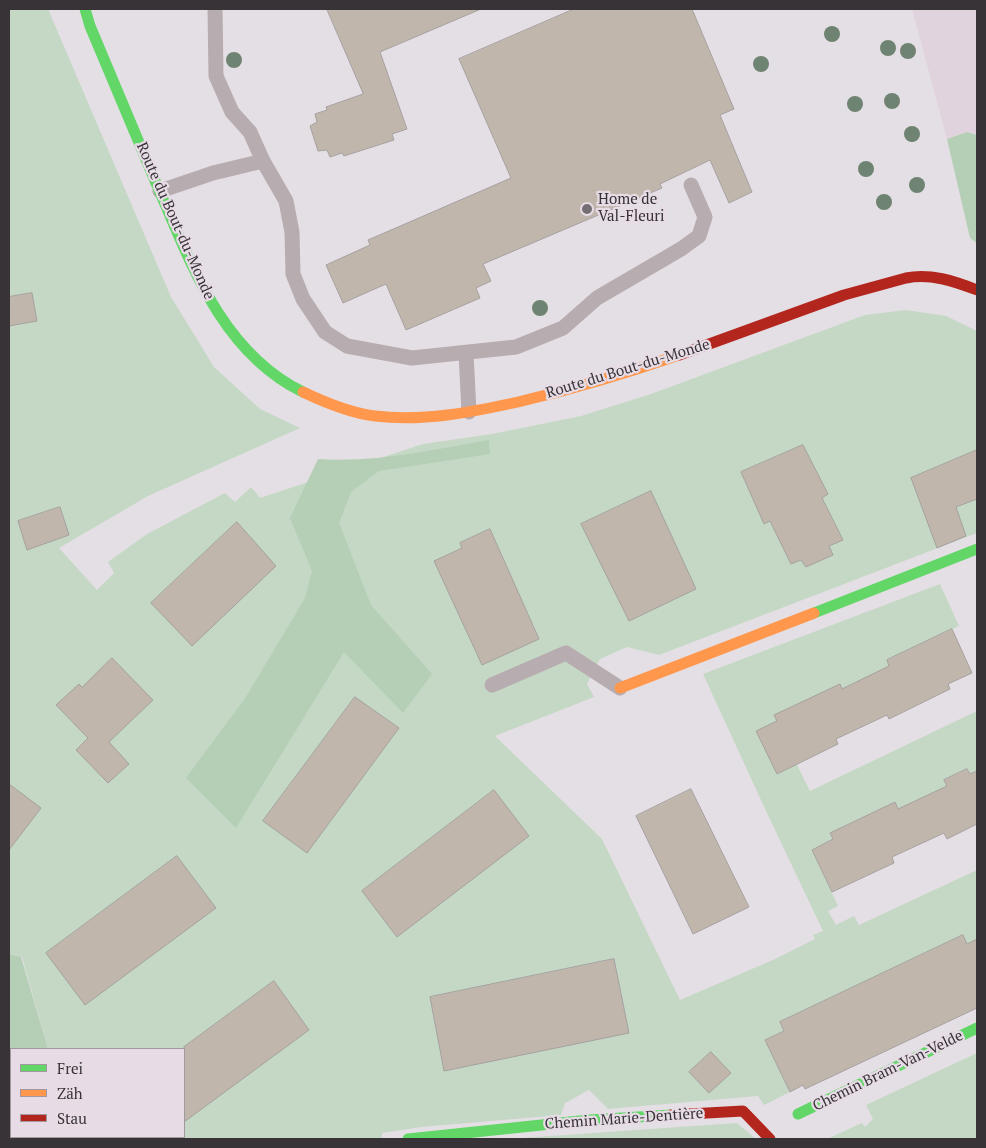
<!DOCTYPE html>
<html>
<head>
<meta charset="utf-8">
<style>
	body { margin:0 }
	#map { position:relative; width:986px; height:1148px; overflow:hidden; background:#e4dfe4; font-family:"PT Serif",serif }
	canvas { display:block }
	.frame { position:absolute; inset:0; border:10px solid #373337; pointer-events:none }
	.legend { position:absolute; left:10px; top:1048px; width:175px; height:90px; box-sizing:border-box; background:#e7dce6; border:1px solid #a198a0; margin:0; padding:6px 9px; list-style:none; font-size:15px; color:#373337 }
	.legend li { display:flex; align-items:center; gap:10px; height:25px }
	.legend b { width:25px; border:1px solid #a198a0 }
</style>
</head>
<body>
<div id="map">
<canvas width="986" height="1148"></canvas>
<div class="frame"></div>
<ul class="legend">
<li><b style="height:6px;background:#63d668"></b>Frei</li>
<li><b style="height:6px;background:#ff974d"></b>Zäh</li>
<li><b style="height:6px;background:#b3261e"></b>Stau</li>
</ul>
</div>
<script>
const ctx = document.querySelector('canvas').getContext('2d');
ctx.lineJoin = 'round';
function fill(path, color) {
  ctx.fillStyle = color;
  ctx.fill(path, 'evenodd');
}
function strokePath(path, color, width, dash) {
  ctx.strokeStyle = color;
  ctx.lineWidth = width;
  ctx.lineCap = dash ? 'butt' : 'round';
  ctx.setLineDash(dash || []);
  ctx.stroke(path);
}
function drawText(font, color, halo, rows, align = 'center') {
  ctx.font = font + ' "PT Serif",serif';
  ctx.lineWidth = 4.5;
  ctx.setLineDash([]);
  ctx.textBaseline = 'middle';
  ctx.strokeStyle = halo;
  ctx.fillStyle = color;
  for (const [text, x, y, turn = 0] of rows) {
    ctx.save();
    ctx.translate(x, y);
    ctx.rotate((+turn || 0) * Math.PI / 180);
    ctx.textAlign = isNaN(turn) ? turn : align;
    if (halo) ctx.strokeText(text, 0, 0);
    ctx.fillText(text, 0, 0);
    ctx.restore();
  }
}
fill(new Path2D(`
	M912,9h65v126l-10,-3 -20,7z`), '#e0d3de');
fill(new Path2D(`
	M9,9h39l123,288 43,70 46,42 40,19 -152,68 -89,52 38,42 17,-17 -6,-11 39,-28 78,-41 10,9 16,-15 9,11 163,-54 69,-10 89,-18 70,-22 214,-79 41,-5 40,6 29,14 2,2v201l-318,122 -32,-8 -27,12 -13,25 7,13 -99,39 107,103 78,161 95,-41 40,-20 -2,-4 10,-4 -57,-120 -63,-137 237,-90 19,42 -72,34 2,6 -53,73 2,5 -19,9 -25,6 16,32 167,-80v60l-7,4 -3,-6 -22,10 2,7 -39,44 -13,-27 -65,30 3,6 -21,11 26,56 -10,5 8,14 18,-9 5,9 118,-55v69l-10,5 -4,-9 -179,96 -19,9 25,52 -26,13 -6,-9 -150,13 -19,-19 -24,13 -4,12 -140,12 -39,6v6h-307l-1,-2h110v-88h-136l-26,-92 -13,-3z
	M977,1053v86h-150l35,-16 3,4 8,-8 -7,-14z
	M737,1123l19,16h-249z`), '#c5d8c5');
fill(new Path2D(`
	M967,132l10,3v108l-7,-5 -23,-99z
	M489,440l1,14 -111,17 -28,21 -12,31 32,82 61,69 -29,39 -59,-61 -108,176 -50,-50 60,-81 59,-99 7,-27 -22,-53 28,-59c57,4 114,-9 171,-19z
	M9,954l12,3 27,92h-37v88h63l1,2h-66z`), '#b4cfb5');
const building = new Path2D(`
	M327,9h154l-101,43 27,77 -15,5 2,6 -50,16 -2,-3 -12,4 -3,-7 -9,1 -8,-25 7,-4 -2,-8 12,-4 -1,-3 37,-13z
	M574,9h118l42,100 -14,6 32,77 -23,11 -19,-43 -50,24 2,4 -179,76 8,17 -15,7 4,10 -74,32 -20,-46 -43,19 -17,-38 44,-20 -2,-5 143,-62 -52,-119z
	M32,293l5,28 -28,5v-29z
	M803,445l25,49 -6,4 21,42 -14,6 4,9 -27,12 -5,-7 -10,4 -21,-43 -6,3 -23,-52z
	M977,450v49l-21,8 10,29 -29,12 -26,-70z
	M651,491l45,98 -67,32 -48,-97z
	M60,507l9,28 -42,15 -9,-29z
	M237,522l39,44 -84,80 -41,-43z
	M490,529l49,110 -57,26 -48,-104 28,-13 -2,-5z
	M952,629l20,44 -24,11 2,5 -61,30 -2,-4 -51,24 2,5 -61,30 -21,-43 21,-10 -3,-6 66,-31 2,5 47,-23 -2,-6z
	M112,658l41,42 -44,42 20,22 -21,19 -32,-33 12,-12 -32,-33 23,-21 3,3z
	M355,697l44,31 -92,125 -44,-32z
	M967,769l3,5 7,-3v53l-30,15 -3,-6 -52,24 2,6 -62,29 -20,-42 21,-11 -3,-6 65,-31 3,7 49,-23 -3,-6z
	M9,784l32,24 -32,42z
	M691,789l58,118 -56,27 -57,-118z
	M494,790l35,46 -132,101 -35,-46z
	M177,856l39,52 -131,97 -39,-52z
	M963,935l4,9 10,-5v69l-172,81 -2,-4 -13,7 -25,-52 19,-9 -4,-9z
	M614,959l15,74 -185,38 -14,-74z
	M274,981l35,49 -125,92v-75z
	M711,1052l20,21 -22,20 -20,-21z`);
fill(building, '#c0b6ac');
strokePath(building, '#a5a1a1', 1);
strokePath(new Path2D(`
	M263,161l23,40 6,31 1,42 10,25 22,33 22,14 65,12 104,-11 47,-19 34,-30 84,-49 18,-13 6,-19 -14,-32
	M160,191l53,-18 50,-12 -13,-29 -18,-20 -16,-36 -1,-67
	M466,353l3,59
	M492,685l74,-32 54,35`), '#b7acaf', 15);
strokePath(new Path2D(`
	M85,9l5,17c22,52 44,105 66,157 34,78 65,169 147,209
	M814,613l163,-64
	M798,1114l179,-86
	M408,1139l181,-19 82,-5`), '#63d668', 11);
strokePath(new Path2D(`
	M303,392c23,11 47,21 72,24 48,6 97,-4 143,-14 55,-13 109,-29 161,-47
	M620,688l194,-75`), '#ff974d', 11);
strokePath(new Path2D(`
	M679,355l165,-60 62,-17c24,-5 48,3 71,12
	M671,1115l72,-4 27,28`), '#b3261e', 11);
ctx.fillStyle = '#6f8372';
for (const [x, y] of [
	[832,34],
	[888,48],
	[908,51],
	[234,60],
	[761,64],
	[892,101],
	[855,104],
	[912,134],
	[866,169],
	[917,185],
	[884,202],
	[540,308]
]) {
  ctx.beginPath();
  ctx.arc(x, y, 8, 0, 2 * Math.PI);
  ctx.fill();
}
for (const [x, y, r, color] of [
	[587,209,6,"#746f74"]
]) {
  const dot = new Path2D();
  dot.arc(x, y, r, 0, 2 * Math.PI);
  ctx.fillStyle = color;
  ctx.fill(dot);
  strokePath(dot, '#e7dce6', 2);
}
drawText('15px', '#373337', '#e7dce6', [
	["Home de",598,200],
	["Val-Fleuri",598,217]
], 'left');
drawText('15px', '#373337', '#e7dce6', [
	["Route du Bout-du-Monde",175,221,66],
	["Route du Bout-du-Monde",628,369,-17],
	["Chemin Bram-Van-Velde",888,1071,-26],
	["Chemin Marie-Dentière",624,1119,-4]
]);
</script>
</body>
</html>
